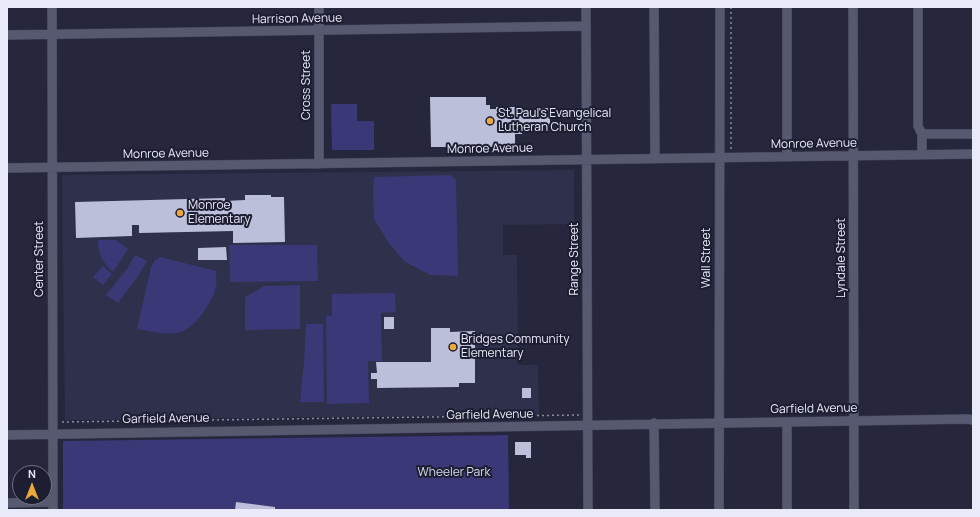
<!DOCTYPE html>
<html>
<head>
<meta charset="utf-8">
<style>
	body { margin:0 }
	#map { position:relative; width:980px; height:517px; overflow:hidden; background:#26273d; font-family:Manrope,sans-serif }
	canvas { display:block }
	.frame { position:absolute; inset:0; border:8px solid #e9eaf9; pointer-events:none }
	.north { position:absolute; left:12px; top:465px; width:40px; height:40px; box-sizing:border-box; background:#1d1e32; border:1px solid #6f7082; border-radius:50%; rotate:0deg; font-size:11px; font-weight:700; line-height:16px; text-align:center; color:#e9eaf9 }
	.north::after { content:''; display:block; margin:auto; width:14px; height:18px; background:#eca93a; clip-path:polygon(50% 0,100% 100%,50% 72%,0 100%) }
</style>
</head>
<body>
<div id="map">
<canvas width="980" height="517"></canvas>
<div class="frame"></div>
<div class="north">N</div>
</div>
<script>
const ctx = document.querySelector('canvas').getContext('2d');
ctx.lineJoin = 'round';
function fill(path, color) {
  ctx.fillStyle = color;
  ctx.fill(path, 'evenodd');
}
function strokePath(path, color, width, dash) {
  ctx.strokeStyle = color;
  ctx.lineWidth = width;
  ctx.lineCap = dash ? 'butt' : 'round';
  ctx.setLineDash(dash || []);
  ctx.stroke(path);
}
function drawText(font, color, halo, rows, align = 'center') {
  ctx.font = font + ' Manrope,sans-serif';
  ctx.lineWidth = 4;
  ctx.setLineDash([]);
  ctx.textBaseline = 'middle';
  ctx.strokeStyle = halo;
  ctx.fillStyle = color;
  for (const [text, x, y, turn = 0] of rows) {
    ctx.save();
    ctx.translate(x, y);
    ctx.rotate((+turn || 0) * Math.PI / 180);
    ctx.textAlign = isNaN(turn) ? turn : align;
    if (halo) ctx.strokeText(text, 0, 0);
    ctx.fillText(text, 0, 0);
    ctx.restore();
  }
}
fill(new Path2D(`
	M574,170v54l-71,1v30h14l1,110h20l1,50 -474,5 -3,-245z`), '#2f304b');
fill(new Path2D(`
	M331,104h26v17h17v29h-42z
	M450,175l6,5 2,96 -28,-1 -25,-13 -17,-20 -14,-23 -1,-26 1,-16z
	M98,240h18l12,9 -15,23c-12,-12 -14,-16 -15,-32z
	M229,245h88l1,36 -88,1z
	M135,255l12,6 -9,15 -20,27 -12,-8 21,-26z
	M160,257l56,14c0,5 1,11 0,16 -3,14 -19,38 -33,44 -14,6 -31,0 -46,-2l14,-62 3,-6z
	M103,266l9,8 -9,11 -10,-8z
	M300,285v44l-55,1v-33l19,-11z
	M395,293l1,19 -15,1 1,48h-14l1,42 -42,1 -1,-88h6v-22z
	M306,324h17l1,78h-24l4,-40z
	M508,435l1,75h-446v-69z`), '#3a3877');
fill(new Path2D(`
	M430,97h56v8h4v4h6v-2h22v7l21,-1v-5h11v20h-1v3h-9v-2h-18v5h-7v13h-84z
	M245,195h26v2h13l1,45 -52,1v-12l-94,2v-8h-7v11l-56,2 -1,-36 150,-4v3l20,-1z
	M226,247l1,13h-29v-12z
	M384,317h10v12h-10z
	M431,328h19v4l25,-1v52h-16v4l-82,1v-9h-6v-6h6l-1,-11h55z
	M522,388h9v10h-9z
	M515,442h16v16h-5v-3h-11z
	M236,502l39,5v3h-40z`), '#bcbfda');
const minor = new Path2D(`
	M52,7l1,503
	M319,7v157
	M586,7l2,503
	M654,7l1,151
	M853,7l1,503
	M918,7v119l4,8
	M7,35l579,-9
	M922,154v-20h51
	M787,156v-149
	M7,168l966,-14
	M654,423l1,87
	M7,435l961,-16 5,1
	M7,503l46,-1
	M719,510l1,-503
	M787,510v-88`);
strokePath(minor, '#444456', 10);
strokePath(new Path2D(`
	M731,149v-142
	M62,422l517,-7`), '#8c8da0', 1.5, [2, 3]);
strokePath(minor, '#575971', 9);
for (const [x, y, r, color] of [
	[490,121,4,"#eca93a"],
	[180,213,4,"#eca93a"],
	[453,347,4,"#eca93a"]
]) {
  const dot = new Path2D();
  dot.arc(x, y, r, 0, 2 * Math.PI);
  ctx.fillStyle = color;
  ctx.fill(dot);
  strokePath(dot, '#1d1e32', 1.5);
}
drawText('12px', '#e9eaf9', '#1d1e32', [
	["Harrison Avenue",297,19,-1],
	["Cross Street",307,85,-90],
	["Monroe Avenue",814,144,-1],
	["Monroe Avenue",490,149,-1],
	["Monroe Avenue",166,154,-1],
	["Wall Street",707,258,-90],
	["Lyndale Street",842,258,-90],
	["Center Street",40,259,-90],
	["Range Street",575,259,-90],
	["Garfield Avenue",814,409,-1],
	["Garfield Avenue",490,415,-1],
	["Garfield Avenue",166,419,-1]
]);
drawText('12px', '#e9eaf9', '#1d1e32', [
	["St. Paul's Evangelical",498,114],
	["Lutheran Church",498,128],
	["Monroe",188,206],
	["Elementary",188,220],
	["Bridges Community",461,340],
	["Elementary",461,354]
], 'left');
drawText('12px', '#dadcf0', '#1d1e32', [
	["Wheeler Park",454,473]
]);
</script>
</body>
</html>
